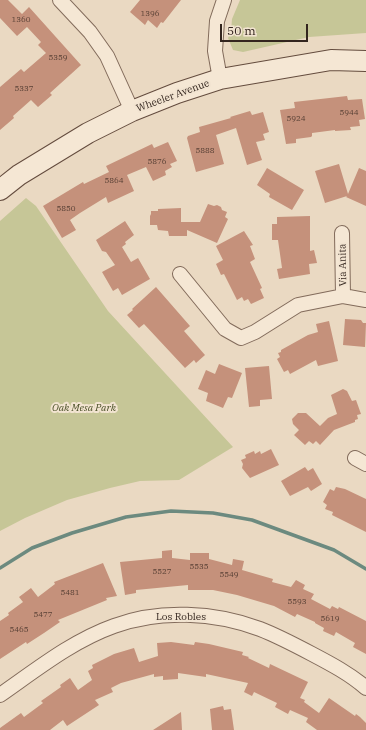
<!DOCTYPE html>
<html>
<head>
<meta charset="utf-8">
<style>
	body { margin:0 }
	#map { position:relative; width:366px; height:730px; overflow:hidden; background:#ead9c2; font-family:"IBM Plex Serif",serif }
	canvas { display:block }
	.scale { position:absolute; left:220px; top:24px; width:88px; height:18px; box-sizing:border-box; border:2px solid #33251e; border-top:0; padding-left:5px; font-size:12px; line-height:14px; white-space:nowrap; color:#33251e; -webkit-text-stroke:3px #f2e4d1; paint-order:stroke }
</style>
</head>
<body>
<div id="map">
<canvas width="366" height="730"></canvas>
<div class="scale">50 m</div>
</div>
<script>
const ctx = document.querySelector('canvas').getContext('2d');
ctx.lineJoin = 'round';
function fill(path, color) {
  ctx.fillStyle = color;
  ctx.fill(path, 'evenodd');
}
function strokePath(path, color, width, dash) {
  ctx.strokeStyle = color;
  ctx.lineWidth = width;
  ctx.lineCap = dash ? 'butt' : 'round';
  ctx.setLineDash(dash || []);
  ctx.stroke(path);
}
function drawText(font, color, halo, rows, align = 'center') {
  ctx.font = font + ' "IBM Plex Serif",serif';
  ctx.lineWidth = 4;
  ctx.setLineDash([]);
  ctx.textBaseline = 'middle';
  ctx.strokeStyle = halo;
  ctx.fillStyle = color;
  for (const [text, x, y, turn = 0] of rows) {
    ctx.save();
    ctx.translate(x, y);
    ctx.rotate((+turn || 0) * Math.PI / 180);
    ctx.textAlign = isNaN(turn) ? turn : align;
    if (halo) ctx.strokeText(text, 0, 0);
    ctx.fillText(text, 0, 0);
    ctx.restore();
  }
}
fill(new Path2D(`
	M240,0h126v33l-57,4 -66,15 -10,-2 -5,-12 3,-6 1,-13z
	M26,198l10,8 72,105 125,136 -54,33 -39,1 -30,7 -43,12 -42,18 -25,13v-310z`), '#c6c697');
strokePath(new Path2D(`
	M0,568l32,-20 40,-15 54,-16 45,-6 42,2 39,7 82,30 32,19`), '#6c8a7f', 3.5);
fill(new Path2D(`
	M0,0h8l14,14 7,-7 52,58 -31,28 2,2 -14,12 -7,-7 -18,16 1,2 -14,12v-43l21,-18 3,3 22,-19 -8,-8 3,-3 -14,-15 -10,9 -17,-18z
	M140,0h41l-18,23 -2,-1 -4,6 -9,-8 -3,5 -15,-13z
	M347,96l1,4 14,-1 3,20 -6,1 1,6 -10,1 1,3 -16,1v-1l-23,3v3l-1,1 -15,2v4l-10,1 -6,-34 15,-2 -1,-6z
	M250,111l2,4 11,-3 6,20 -6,2 2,6 -9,2 6,18 -15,5 -11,-37 -20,7 8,29 -28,8 -9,-34 1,-2 12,-4 -1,-5 32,-9 -1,-1z
	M168,142l9,19 -7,3 2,3 -7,4 1,4 -13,6 -7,-14 -19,8 7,16 -26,12 -2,-6 -26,16 -10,7 6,10 -14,8 -19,-32 40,-24 1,2 25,-12 -3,-6 46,-22 2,4z
	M339,164l9,30 11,-26 7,3v35l-20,-9 1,-1 -22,7 -10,-32z
	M267,168l37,22 -12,20 -23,-13 1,-3 -13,-9z
	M208,204l6,2 3,-1 4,2 1,3 5,2 -2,5 3,2 -11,24 -30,-13v6h-18l-1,-5 -10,-1 -1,-5h-7v-9l1,-2v-3h7v-2l23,-1v14h19z
	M310,216v35l4,-1 3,13 -8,1 1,10 -31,5 -2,-10 5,-1 -4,-28h-6v-16h5v-7z
	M125,221l9,14 -9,7 1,2 -4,3 9,15 7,-4 12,21 -28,16 -4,-7 -5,3 -11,-19 13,-7 -9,-13 -4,-1 -6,-11z
	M244,231l9,14 -3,1 5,13 -5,3 12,26 -2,1 4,9 -13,6 -3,-5 -4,2 -2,-4 -5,3 -13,-26 -3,1 -5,-11 7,-4 -7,-14z
	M156,287l34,39 -6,5 21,24 -9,8 -2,-3 -9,8 -41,-44 -5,4 -12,-13 6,-5 -1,-1z
	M345,319l16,1 2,3h3l-1,24 -22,-2z
	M329,321l9,40 -20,5 -2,-6 -26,14 -2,-4 -4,2 -7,-13 3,-2 -2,-4 3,-1v-2l27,-15 10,-3 -2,-8z
	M219,364l23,9 -10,25 -4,-1 -5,11 -17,-7 2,-8 -10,-4 8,-19 9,4z
	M269,366l3,33 -12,1v6l-11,1 -4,-39z
	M343,389l4,2 5,10 4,-1 5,14 -4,1 1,4 -3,1v2l-21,8 -14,15 -4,-4 -3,3 -4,-3 -4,4 -11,-10 5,-5 -6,-6 -1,-5 6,-6h8l14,13 8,-8 9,-4 -6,-19z
	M271,449l8,16 -29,13 -8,-10 1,-4 -2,-4 5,-2 -1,-3 9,-4 1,3 5,-3 1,3z
	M305,467l3,4 5,-3 9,16 -11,7 -3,-4 -18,9 -9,-15z
	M336,487l9,2 21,10v33l-34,-17 1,-3 -8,-3 2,-4 -4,-3 7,-13 4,2z
	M172,550v8l18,2v-7h19v6l23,6 1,-6 11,2 -2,9 31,9 -1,3 19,5 5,-7 9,5 -2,4 11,5 -3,5 19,10 2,-3 6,3 1,-2 27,14v33l-13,-7 2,-4 -19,-11 -2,4 -11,-5 1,-3 -9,-5v-1l-18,-8 -2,3 -21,-11 -37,-11 -24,-5h-25v-5l-52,5v3l-11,2 -5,-33 42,-4v-7z
	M103,563l14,33 -11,2 1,2 -49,20 2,2 -16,11 -17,11 -1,-2 -26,17v-38l9,-6 -1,-2 15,-11 -4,-5 12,-9 7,9 17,-13 -1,-2z
	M171,642l23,3 1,-3 14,2 34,8 -1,3 7,2 -1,1 21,10 1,-4 38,18 -8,16 5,2 -1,2 15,11 10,-15 26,18 1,-2 4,3 6,6v7h-49l-11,-8 2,-4 -18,-8 -2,4 -13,-7 2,-4 -23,-11 -2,4 -8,-4 4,-9 -42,-9v3l-28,-4v6l-15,1v-4l-9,1v-3l-33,9 -10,5 2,4 -18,8 4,5 -32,21 -4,-6 -13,10h-50v-2l21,-15 3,4 19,-14 -2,-2 20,-14 -1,-2 10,-7 8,12 14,-10 -4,-9 5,-3 -1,-3 22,-11 20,-6 5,14 19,-6 -1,-13z
	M223,706l1,4 7,-1 3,21h-22l-2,-21z
	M181,712l1,18h-29z`), '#c5917b');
const minor = new Path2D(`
	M60,0l30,32 17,24 25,55
	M220,79l-5,-28 2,-30 7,-21
	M342,233l1,63
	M180,274l45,55 16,9 14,-6 43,-27 45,-9 23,4
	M355,458l11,6
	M0,695c36,-25 72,-54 114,-69 45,-17 101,-14 146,3 18,7 35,16 52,25 19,10 38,20 54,34`);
const secondary = new Path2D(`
	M0,190l19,-15 69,-42 44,-22 45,-18 43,-14 111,-19 35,1`);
strokePath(minor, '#826b5b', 16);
strokePath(secondary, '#644c3e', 22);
strokePath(minor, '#f5e7d4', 14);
strokePath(secondary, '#f5e7d4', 20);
drawText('8px', '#584035', null, [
	["1396",150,14],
	["1360",21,20],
	["5359",58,58],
	["5337",24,89],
	["5944",349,113],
	["5924",296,119],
	["5888",205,151],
	["5876",157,162],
	["5864",114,181],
	["5850",66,209],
	["5535",199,567],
	["5527",162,572],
	["5549",229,575],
	["5481",70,593],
	["5593",297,602],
	["5477",43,615],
	["5619",330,619],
	["5465",19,630]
]);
drawText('10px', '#33251e', '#f2e4d1', [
	["Wheeler Avenue",173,96,-20],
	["Via Anita",343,265,-91],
	["Los Robles",181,617]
]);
drawText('italic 10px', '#484e26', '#f2e4d1', [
	["Oak Mesa Park",84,408]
]);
</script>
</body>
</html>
